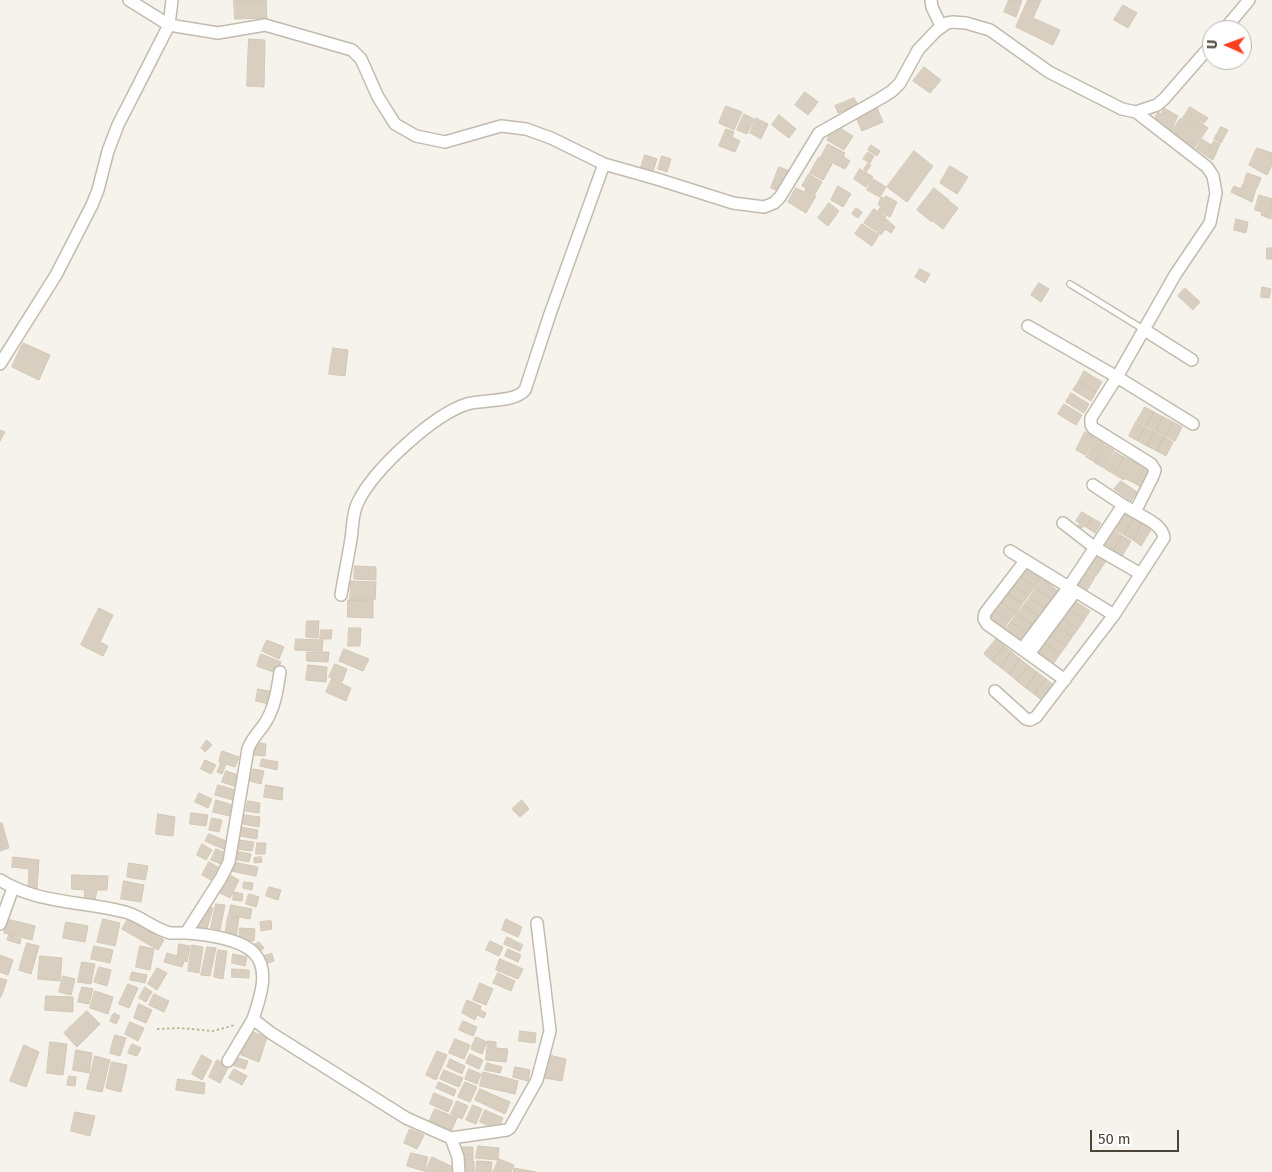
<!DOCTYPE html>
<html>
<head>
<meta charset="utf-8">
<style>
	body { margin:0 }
	#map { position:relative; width:1272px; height:1172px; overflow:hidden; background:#f6f3ec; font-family:"Fira Sans",sans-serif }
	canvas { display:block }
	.north { position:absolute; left:1202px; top:20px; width:50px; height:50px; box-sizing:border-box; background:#fff; border:1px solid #b7b4b0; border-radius:50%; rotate:272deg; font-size:14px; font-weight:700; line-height:20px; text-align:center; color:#4b4439 }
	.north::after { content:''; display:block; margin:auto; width:18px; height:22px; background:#fc3f1d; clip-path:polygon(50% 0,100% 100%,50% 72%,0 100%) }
	.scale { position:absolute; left:1090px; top:1130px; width:89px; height:22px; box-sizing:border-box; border:2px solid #4b4439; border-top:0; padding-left:6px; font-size:15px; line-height:18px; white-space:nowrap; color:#4b4439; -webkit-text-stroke:4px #fff; paint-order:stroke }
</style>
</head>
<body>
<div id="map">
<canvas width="1272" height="1172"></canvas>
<div class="north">U</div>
<div class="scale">50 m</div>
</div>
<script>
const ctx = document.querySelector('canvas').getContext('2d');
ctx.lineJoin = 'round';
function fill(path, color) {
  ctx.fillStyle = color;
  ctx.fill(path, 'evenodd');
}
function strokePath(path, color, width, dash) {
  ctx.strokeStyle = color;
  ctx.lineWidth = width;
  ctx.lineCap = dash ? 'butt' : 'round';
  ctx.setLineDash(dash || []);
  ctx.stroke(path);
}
const building = new Path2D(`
	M234,0h32l1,18 -32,1z
	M1009,0h13l-6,17 -12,-5z
	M1028,0h13l-8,18 27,12 -7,15 -37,-18z
	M1123,5l14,8 -9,15 -14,-8z
	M249,39l16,1 -1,47 -17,-1z
	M924,67l17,13 -11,13 -17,-12z
	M805,92l13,10 -10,13 -13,-10z
	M854,98l4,7 -20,8 -3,-7z
	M876,105l7,17 -21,9 -7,-16z
	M726,106l16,6 -8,18 -15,-7z
	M1190,107l18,11 -4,5 -7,-4 -4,6 -10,-7z
	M1164,108l14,8 -8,16 -17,-11 5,-9 3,2z
	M744,114l10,5 -7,15 -10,-4z
	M779,115l17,14 -7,9 -17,-13z
	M756,118l12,6 -7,15 -11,-6z
	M1181,118l12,8 4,-6 11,8 -14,20 -23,-16z
	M835,125l18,11 -9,14 -17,-10z
	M1221,127l7,3 -7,13 -7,-4z
	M726,129l8,3 -2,5 8,4 -5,11 -16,-6z
	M1202,139l9,6 -6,10 -9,-6z
	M1214,141l6,3 -7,16 -7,-4z
	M828,144l17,9 -2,3 7,5 -5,8 -24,-12z
	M871,145l9,6 -3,5 -9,-6z
	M1257,148l15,5v12l-5,10 -18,-10z
	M914,151l19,15 -26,36 -20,-15z
	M868,152l6,4 -4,7 -7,-4z
	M645,155l12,4 -5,15 -12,-4z
	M662,156l9,3 -4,13 -9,-3z
	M819,157l13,7 -9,16 -13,-7z
	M868,163l3,2 -5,7 -2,-3z
	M950,166l18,11 -11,17 -17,-11z
	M779,167l10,4 -8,21 -10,-4z
	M860,169l13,8 -7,10 -12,-8z
	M1247,173l14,5 -4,10 -13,-5z
	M809,174l13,8 -7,12 -13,-8z
	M873,179l13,8 -6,10 -13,-7z
	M1243,184l13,5 -4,13 -21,-10 3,-6 7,3z
	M838,186l13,8 -8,13 -12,-7z
	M796,188l8,4 2,-3 10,7 -10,17 -18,-11z
	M934,188l15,12 -17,22 -15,-12z
	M1259,195l13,4 -1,20 -10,-4 1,-3 -7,-2z
	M886,196l11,6 -7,15 -12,-6 3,-5 -3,-1 3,-8 4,1z
	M949,201l9,7 -15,21 -9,-7z
	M829,203l10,8 -11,15 -10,-8z
	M856,208l6,4 -4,6 -6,-4z
	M874,209l12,8 -10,14 -12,-8z
	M886,219l9,8 -4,6 -6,-4 -4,6 -4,-3z
	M1236,219l12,3 -2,11 -12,-3z
	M862,224l17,11 -7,11 -17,-12z
	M1267,248h5v11h-5z
	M920,269l10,5 -5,9 -10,-6z
	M1039,283l10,6 -8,13 -10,-7z
	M1262,287l9,2 -2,9 -8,-1z
	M1185,288l15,14 -7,8 -15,-14z
	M23,343l27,12 -11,25 -27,-13z
	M333,348l15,2 -3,26 -16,-2z
	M1084,371l18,11 -6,10 -17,-11z
	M1079,381l17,11 -5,9 -18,-11z
	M1071,393l18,11 -5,9 -18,-11z
	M1064,404l18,11 -6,10 -18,-11z
	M1145,407l9,5 -8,14 -9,-5z
	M1154,412l9,5 -7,14 -10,-5z
	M1163,417l10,5 -8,14 -9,-5z
	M1136,422l9,5 -7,14 -9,-5z
	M1173,422l9,5 -7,14 -10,-5z
	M1145,427l10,5 -8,14 -9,-5z
	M0,430l5,2 -5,9z
	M1085,432l10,6 -10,17 -9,-5z
	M1155,432l9,5 -7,14 -10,-5z
	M1164,437l9,5 -7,14 -9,-5z
	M1096,439l8,5 -9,18 -9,-5z
	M1105,445l9,5 -10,18 -9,-5z
	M1115,452l9,5 -10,17 -9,-5z
	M1124,457l10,5 -10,18 -9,-5z
	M1136,461l9,6 -9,17 -10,-5z
	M1146,467l6,3 -10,18 -6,-4z
	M1121,481l16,11 -6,9 -17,-12z
	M1082,512l10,6 -6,9 -2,-1 -2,2 -4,-2 2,-3 -4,-2z
	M1124,513l9,6 -9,16 -10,-6z
	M1092,518l9,5 -6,10 -9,-6z
	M1133,519l9,5 -9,16 -9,-5z
	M1142,524l9,6 -10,16 -8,-6z
	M1113,530l9,6 -10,16 -9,-5z
	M1122,536l9,5 -10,17 -9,-6z
	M1097,555l9,6 -10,15 -9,-6z
	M355,566l21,1v13l-22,-1z
	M1026,567l15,12 -6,8 -16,-11z
	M1086,571l9,6 -9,15 -9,-6z
	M1019,576l16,11 -7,9 -15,-11z
	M1043,579l15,12 -6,9 -16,-12z
	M351,581l25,1 -1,18h-25z
	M1013,585l15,11 -6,8 -15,-11z
	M1036,588l16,12 -7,9 -15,-12z
	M1007,593l15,11 -6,9 -16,-12z
	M1030,597l15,12 -6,8 -15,-12z
	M348,600l25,1v17l-25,-1z
	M1073,600l17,11 -6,9 -17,-12z
	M1000,601l16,12 -7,8 -15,-11z
	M1024,605l15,12 -6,8 -16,-11z
	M99,608l14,7 -13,27 8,4 -5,10 -22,-11z
	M1067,608l17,12 -6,9 -17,-12z
	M994,610l15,11 -6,9 -16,-11z
	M1017,614l16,11 -6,9 -16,-12z
	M1061,617l17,12 -6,8 -16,-12z
	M307,621h12l-1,17 -12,-1z
	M1011,622l16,12 -7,9 -16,-12z
	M1056,625l16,12 -6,9 -16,-11z
	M349,628h12l-1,18h-12z
	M321,630h11l-1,9h-11z
	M1050,635l16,11 -6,8 -16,-11z
	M296,639l27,1 -1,11 -27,-1z
	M996,639l8,7 -12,15 -8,-7z
	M267,640l17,7 -5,12 -17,-8z
	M1044,643l16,11 -6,9 -16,-11z
	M1004,646l8,6 -12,15 -8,-6z
	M344,649l25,10 -6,12 -24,-10z
	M307,652h22l-1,10 -21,-1z
	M1012,652l8,7 -11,15 -9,-7z
	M261,654l20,8 -5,11 -19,-7z
	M1020,659l9,7 -12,15 -8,-7z
	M335,664l12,5 -5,13 -13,-5z
	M308,665l19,2 -1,15 -20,-2z
	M1029,666l8,6 -11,16 -9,-7z
	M1037,672l9,7 -12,15 -8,-6z
	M332,679l19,9 -5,13 -20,-9z
	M1046,679l10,8 -12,15 -10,-8z
	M258,689l17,3 -2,13 -17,-4z
	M207,740l5,5 -7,7 -4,-4z
	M254,742l12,2 -1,12 -12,-1z
	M222,751l17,6 -4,10 -9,-3 -4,10 -5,-2 4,-9 -2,-1z
	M262,759l16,3 -1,8 -17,-4z
	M205,760l11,5 -5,9 -10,-5z
	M253,769l11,2 -3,13 -11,-3z
	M226,771l15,5 -4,11 -15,-5z
	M218,785l21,6 -3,10 -21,-6z
	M266,785l17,3 -1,12 -18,-3z
	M199,793l13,6 -4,9 -13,-6z
	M216,800l17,5 -3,11 -17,-4z
	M522,800l7,9 -9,8 -8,-8z
	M248,801l12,2 -1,10 -13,-2z
	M191,813l17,2 -2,11 -16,-2z
	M158,814l17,3 -2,19 -17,-2z
	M244,815l16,2 -1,10 -16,-3z
	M212,818l10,2 -3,12 -10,-2z
	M2,823l7,25 -9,3v-27z
	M241,827l17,3 -1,9 -17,-3z
	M209,834l20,8 -3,8 -21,-9z
	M238,840l16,2 -2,9 -16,-2z
	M257,843h9l-1,11h-9z
	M202,844l10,6 -6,10 -9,-5z
	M216,849l10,4 -5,11 -10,-4z
	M235,851l16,3 -2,8 -16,-3z
	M13,857l26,3 -2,29 -9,-1 1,-19 -17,-2z
	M261,857l1,5 -8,1v-5z
	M209,862l9,5 -7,13 -9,-5z
	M233,862l25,5 -2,9 -25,-5z
	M129,863l19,3 -3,14 -18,-3z
	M228,874l11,6 -9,18 -12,-6z
	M72,875l36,1 -1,14h-10l-2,10 -11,-1 1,-9 -13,-1z
	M124,881l20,4 -3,17 -20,-3z
	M244,882l9,1 -1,7 -9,-2z
	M269,887l12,3 -3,10 -12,-4z
	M234,892l9,2 -1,7 -9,-1z
	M249,894l10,3 -3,10 -10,-3z
	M216,904l9,1 -5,25 -9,-2z
	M205,905l8,3 -7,24 -8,-2z
	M231,905l21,4 -2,10 -21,-4z
	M228,916l11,1 -3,20 -11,-2z
	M7,919l28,7 -3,14 -28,-7z
	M103,919l17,4 -5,23 -18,-4z
	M128,919l36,21 -6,10 -36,-21z
	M506,919l16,8 -4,10 -16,-7z
	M271,921l1,8 -11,2 -1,-9z
	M66,922l22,4 -3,16 -22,-4z
	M240,928l15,1 -1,12 -15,-1z
	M9,935l12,4 -1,5 -13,-4z
	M507,937l16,8 -3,6 -16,-7z
	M490,941l13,6 -4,9 -13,-6z
	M259,942l5,6 -5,4 -5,-7z
	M27,943l12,3 -8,28 -12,-4z
	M179,944l11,2 -3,16 -3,-1 -2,6 -18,-5 3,-9 10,3z
	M192,945l11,2 -4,26 -11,-2z
	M94,946l19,4 -3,13 -19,-4z
	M140,946l14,3 -4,21 -14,-3z
	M207,947l9,1 -6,28 -9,-1z
	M508,949l13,6 -3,7 -13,-6z
	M218,950l9,1 -4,28 -9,-2z
	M233,954l14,3 -2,9 -13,-3z
	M272,954l2,7 -9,3 -2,-8z
	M0,955l13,5 -5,15 -8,-3z
	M40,956l22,2 -2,23 -22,-2z
	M500,959l23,10 -5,10 -22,-9z
	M82,962l13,2 -4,20 -13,-2z
	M99,967l12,3 -4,16 -13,-4z
	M157,968l10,5 -10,17 -9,-6z
	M232,969l17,1v8l-17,-1z
	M132,972l15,3 -2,8 -15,-3z
	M498,973l17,8 -4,10 -18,-8z
	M63,976l12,3 -4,16 -12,-3z
	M0,978l7,2 -6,17h-1z
	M480,983l13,6 -7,16 -13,-5z
	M128,984l10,4 -9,20 -10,-4z
	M82,987l11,2 -4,15 -11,-2z
	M145,987l7,5 -6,10 -7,-4z
	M95,991l18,6 -5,17 -18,-6z
	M154,994l15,7 -5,11 -15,-7z
	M46,996l27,1v15l-28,-2z
	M467,1000l14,6 -1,4 6,3 -2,5 -7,-3 -2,5 -13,-7z
	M139,1004l13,6 -6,13 -12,-5z
	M87,1011l13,13 -23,23 -13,-14z
	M114,1013l6,3 -4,8 -6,-3z
	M463,1021l14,6 -4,9 -14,-6z
	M130,1022l14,6 -6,13 -13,-7z
	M250,1031l17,6 -8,25 -18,-7z
	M520,1031l16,2 -1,10 -16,-2z
	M115,1035l11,3 -6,18 -10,-3z
	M476,1037l11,5 -5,12 -11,-5z
	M455,1039l15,6 -6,14 -15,-6z
	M488,1041l8,1v6l12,1 -2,13 -20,-2z
	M50,1042l17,2 -4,31 -16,-2z
	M132,1044l9,4 -4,8 -9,-3z
	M24,1045l15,7 -13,35 -16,-6z
	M76,1050l16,3 -3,20 -16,-3z
	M437,1051l10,4 -11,25 -10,-5z
	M470,1054l13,6 -4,9 -13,-6z
	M202,1055l10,6 -10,19 -10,-6z
	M549,1055l17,4 -4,22 -18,-3z
	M95,1056l15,4 -8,32 -15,-3z
	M235,1057l13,4 -3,8 -13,-4z
	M450,1059l15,7 -3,8 -15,-7z
	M217,1060l12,6 -9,17 -11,-6z
	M112,1062l15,3 -6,27 -15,-4z
	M487,1063l15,4 -2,6 -15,-3z
	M515,1067l15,3 -2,11 -15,-4z
	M234,1069l13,7 -5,9 -13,-7z
	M469,1069l12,5 -4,10 -12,-5z
	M444,1070l19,8 -4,9 -19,-8z
	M483,1072l35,9 -3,13 -35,-8z
	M69,1076l7,1 -1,9 -8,-1z
	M178,1079l27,4 -1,11 -28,-4z
	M439,1082l17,8 -2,6 -18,-8z
	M465,1082l12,5 -7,15 -12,-5z
	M480,1089l30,13 -5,12 -30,-14z
	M434,1093l19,8 -5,11 -18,-8z
	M457,1101l11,5 -6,13 -11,-5z
	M473,1105l9,4 -6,15 -10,-4z
	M435,1109l22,9 -7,16 -22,-10z
	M485,1110l18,8 -5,12 -18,-8z
	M75,1112l20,4 -5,20 -19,-5z
	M410,1129l14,6 -7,14 -13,-6z
	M478,1146l21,2 -1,12 -22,-2z
	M462,1147h11v13h-11z
	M411,1153l17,4 -4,14 -17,-5z
	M432,1157l25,12 -1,3h-31z
	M499,1159l15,6 -3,7h-18z
	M462,1161h12v11h-12z
	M477,1161l15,1 -1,10h-15z
	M514,1168l22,4h-22z`);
fill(building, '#d8cfc1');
strokePath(building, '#d3c7b4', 1);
const service = new Path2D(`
	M1070,284l73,45`);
const minor = new Path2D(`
	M129,0l40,25 49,8 47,-8 87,25 9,9 17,38 17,27 21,12 29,6 56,-16 25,3 25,9 53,26 53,15 76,24 31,4 10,-4 6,-6 39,-64 62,-35 11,-7 8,-8 18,-33 18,-19 11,-8 6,-1 13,1 24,7 59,42 73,37 14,3 21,-7 7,-6 48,-55
	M931,0l1,7 9,19
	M1224,30l25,-30
	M1028,326l89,51 76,47
	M1143,329l49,31
	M0,364l56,-89 36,-70 6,-15 10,-39 10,-26 51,-100 3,-25
	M1093,485l30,20
	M1063,523l31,24 47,27
	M1010,551l104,64
	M1025,561l-40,52 -1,6 3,5 78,56
	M341,595c3,-19 7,-37 10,-56 2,-12 1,-26 7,-37 16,-33 75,-87 109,-98 17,-5 47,-1 58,-14l25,-76 54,-150
	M1022,649l46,-61 55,-83 12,7 18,-36 2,-6 -4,-6 -58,-36 -2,-3v-7l26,-41 58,-102 35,-52 6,-30 -3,-17 -6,-9 -71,-55
	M1029,654l43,-58
	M995,691l31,28 4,1 6,-3 78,-102 50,-77c-1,-13 -19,-20 -29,-26
	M0,880c38,24 83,21 125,32 16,4 29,17 45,21 5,0 11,0 16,0 19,1 55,6 68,20 17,18 5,47 -1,66l18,14 135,85 45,20 7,19 1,15
	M0,924l13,-36
	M186,933l35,-55 8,-16 19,-113c3,-9 9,-15 15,-23 12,-17 14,-35 17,-54
	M228,1061l25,-42
	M451,1138l56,-8 3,-2 27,-48 13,-49 -13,-108`);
strokePath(service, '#c2bbae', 8);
strokePath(minor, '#c2bbae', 14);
strokePath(new Path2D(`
	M157,1029l23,-1 33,3 22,-6`), '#c4b79f', 2, [2.5, 2.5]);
strokePath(service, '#fff', 5.5);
strokePath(minor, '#fff', 11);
</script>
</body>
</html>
